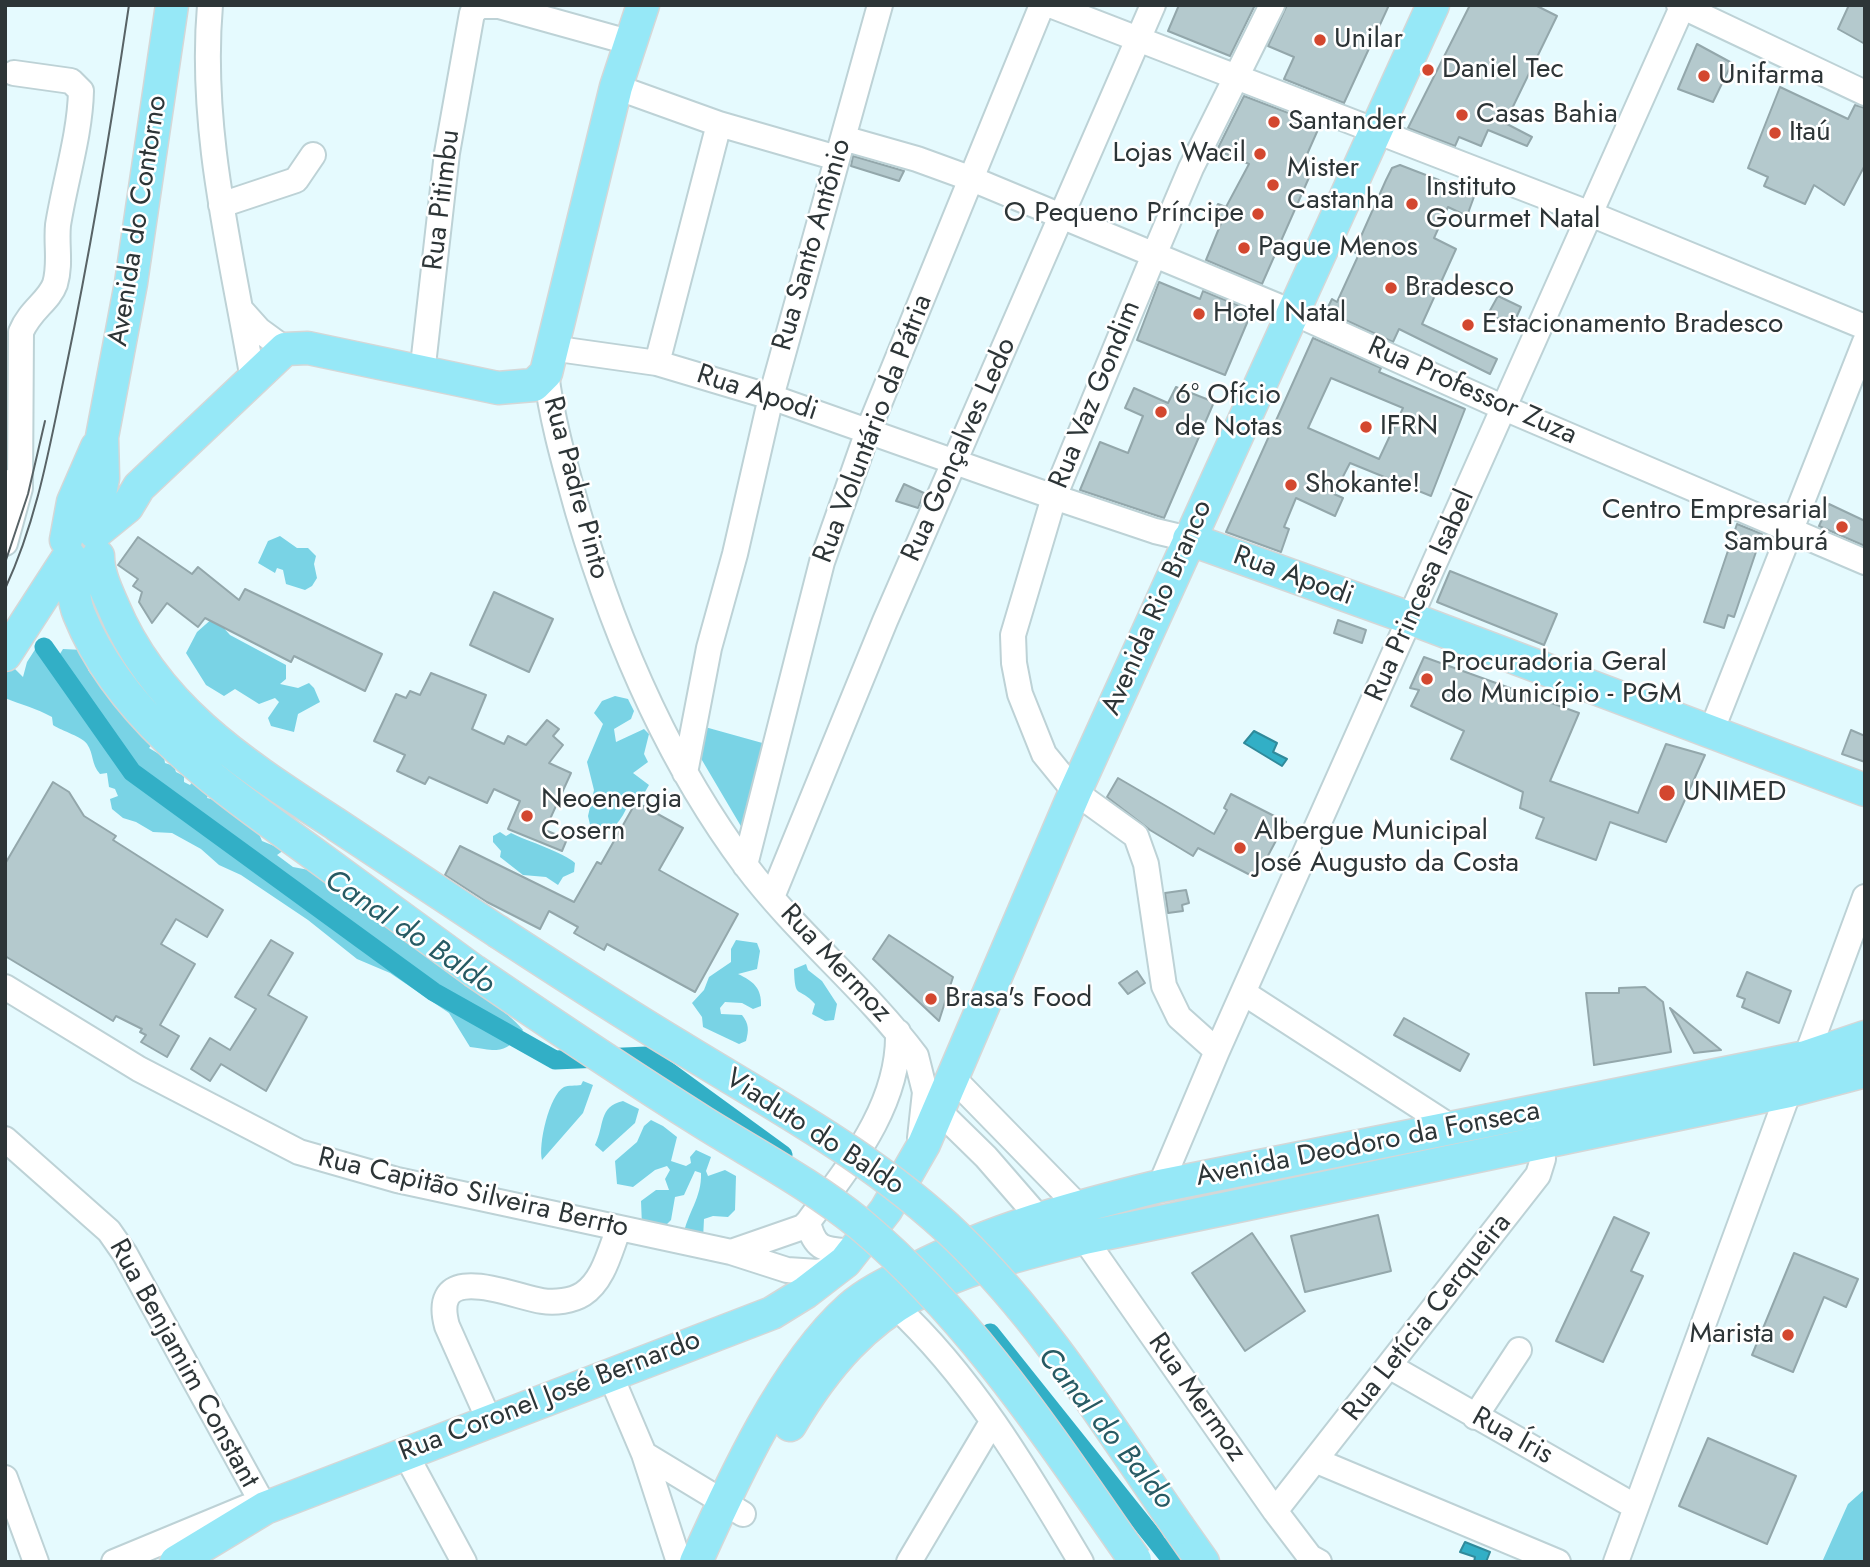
<!DOCTYPE html>
<html>
<head>
<meta charset="utf-8">
<style>
	body { margin:0 }
	#map { position:relative; width:1870px; height:1567px; overflow:hidden; background:#e5fafe; font-family:Jost,sans-serif }
	canvas { display:block }
	.frame { position:absolute; inset:0; border:7px solid #2d3537; pointer-events:none }
</style>
</head>
<body>
<div id="map">
<canvas width="1870" height="1567"></canvas>
<div class="frame"></div>
</div>
<script>
const ctx = document.querySelector('canvas').getContext('2d');
ctx.lineJoin = 'round';
function fill(path, color) {
  ctx.fillStyle = color;
  ctx.fill(path, 'evenodd');
}
function strokePath(path, color, width, dash) {
  ctx.strokeStyle = color;
  ctx.lineWidth = width;
  ctx.lineCap = dash ? 'butt' : 'round';
  ctx.setLineDash(dash || []);
  ctx.stroke(path);
}
function drawText(font, color, halo, rows, align = 'center') {
  ctx.font = font + ' Jost,sans-serif';
  ctx.lineWidth = 5;
  ctx.setLineDash([]);
  ctx.textBaseline = 'middle';
  ctx.strokeStyle = halo;
  ctx.fillStyle = color;
  for (const [text, x, y, turn = 0] of rows) {
    ctx.save();
    ctx.translate(x, y);
    ctx.rotate((+turn || 0) * Math.PI / 180);
    ctx.textAlign = isNaN(turn) ? turn : align;
    if (halo) ctx.strokeText(text, 0, 0);
    ctx.fillText(text, 0, 0);
    ctx.restore();
  }
}
fill(new Path2D(`
	M280,536l17,12h11l8,8 -2,8 3,14 -5,8 -7,4 -19,-6 -3,-14 -6,-2 -2,5 -17,-10 10,-22z
	M214,617l16,18 56,30v14l-6,5 18,4 11,-5 5,5 6,14 -22,12 -4,18 -23,-6 -3,-8 11,-16 -4,-4 -16,6 -24,-15 -11,7 -18,-11 -20,-32 11,-21z
	M97,622h7l14,19 2,16 -14,12 -18,1 29,39 10,1 5,8 -3,5h10l14,20 -4,5 15,9 1,6 9,3 2,6 8,4v6l6,3 3,-4 16,11 -2,6c22,5 47,20 55,43l22,9 -7,5 16,12 37,7 133,100c15,24 42,34 60,56 -18,25 -24,21 -53,17l-21,-34 -59,-40 -33,-14 -49,-39 -67,-45 -22,-10 -18,-16 -29,-16 -19,-1 -17,-10 -13,-4 -11,-9 -2,-10 8,-3 -3,-7 -6,-2 -2,-14 -7,1c-9,-10 -6,-20 -13,-30 -4,-7 -25,-13 -34,-19l-1,-8c-16,-9 -30,-12 -47,-19v-27l8,-4 10,10 4,-15 9,-14 10,11 12,-2 5,-8 20,1z
	M615,696l13,3 6,12 -3,8 -17,10 2,13 28,-13 5,5 -5,20 4,8 -15,11 16,12 -7,12 -12,2c-5,15 -13,29 -28,36l-11,-6 -3,-13 6,-26 -7,-28 16,-38 -9,-11 8,-12z
	M705,727l61,17 -24,84 -46,-78z
	M500,832l6,4 5,-3c16,8 54,20 64,30l-1,9 -11,5 -5,8 -12,-8 -23,-2 -23,-18 1,-6 -8,-9v-6z
	M736,940l21,3 3,8 -3,18 -19,5c15,7 24,14 23,32l-8,3 -11,-6 -17,-1 -5,6 1,6 21,1c7,9 7,15 4,26l-7,3 -36,-17 -1,-10 -10,-14 12,-13 5,-13 22,-15v-13z
	M806,964l2,6 14,11 15,23 -3,16 -9,1 -13,-7 3,-10c-17,-19 -20,-3 -21,-35z
	M583,1081l10,4 -10,28 -41,47c-4,-15 7,-65 22,-73 4,-2 12,-1 17,-2z
	M623,1101l16,8 -4,14 -32,29 -8,-7c10,-20 3,-38 28,-44z
	M651,1120l12,6 14,11 -6,24 15,5 5,-3 -1,-6 6,-7 15,7 -5,14 2,5 17,-6 11,6 -1,34 -7,7 -15,-1 -9,3 -1,20 -20,-2c4,-24 19,-39 18,-64l-6,-2 -11,24 -9,2 -4,23 -9,9 -20,-3 -1,-25 15,-11h13l-4,-11 5,-9 -3,-4 -12,4 -22,17 -16,-3 -2,-23 22,-19 7,-16z
	M1865,1489v73h-43l26,-58z`), '#79d3e5');
const water = new Path2D(`
	M1254,731l23,12 -4,9 14,7 -5,7 -38,-23z
	M1465,1542l25,10 -4,10h-12l1,-5 -15,-5z`);
fill(water, '#32afc6');
strokePath(water, '#308a9b', 2);
strokePath(new Path2D(`
	M44,647l88,125 302,220 121,68 92,-4 136,99
	M990,1333l183,229`), '#32afc6', 19);
const building = new Path2D(`
	M1179,5h76l-25,51 -62,-25z
	M1287,5h102l-45,98 -60,-24 10,-22 -26,-11z
	M1470,5h65l22,11 -52,107 27,14 -5,9 -39,-16 -7,16 -22,-9 -4,9 -47,-18z
	M1849,5h16v39l-27,-15z
	M1697,44l35,19 -19,39 -35,-13z
	M1780,87l68,32 7,-14 10,3v57l-21,40 -30,-20 -9,19 -41,-18 4,-9 -20,-9z
	M1244,96l76,29 -15,34 10,5 -53,120 -56,-24 16,-39 -10,-4 6,-13 8,3 23,-43 -32,-14z
	M853,156l51,15 -5,10 -48,-15z
	M1400,165l75,29 -8,22 -19,-9 -14,31 22,11 -34,75 75,35 -7,15 -91,-45 -6,13 -67,-31 6,-12 5,3 22,-48 -5,-2 32,-72 6,-12z
	M1159,282l41,17 3,-8 49,20 -27,64 -88,-35z
	M1498,296l23,11 -8,18 -25,-11z
	M1313,338l68,30 -2,4 86,37 -34,87 -81,-33 -16,31 9,4 -8,18 -39,-18 -12,29 5,2 -8,23 -55,-20zM1331,378l72,30 -24,51 -71,-31z
	M1176,387l38,15 -50,116 -84,-28 20,-48 28,11 15,-37 -18,-8 9,-20 34,15z
	M904,484l20,9 -6,15 -22,-7z
	M1829,504l36,17v25l-46,-20z
	M1737,524l25,10 -28,83 -6,-2 -4,13 -20,-6z
	M138,537l54,37 6,-7 41,33 6,-11 137,65 -17,37 -71,-35 -3,6 -86,-44 -7,9 -31,-24 -15,20 -13,-21 3,-10 -9,-6 5,-7 -20,-14z
	M1450,571l107,43 -13,31 -107,-43z
	M494,592l59,27 -24,53 -59,-27z
	M1338,620l28,10 -4,13 -28,-10z
	M1424,657l155,56 -29,68 88,32 28,-69 39,11 -39,87 -56,-20 -14,38 -60,-22 8,-20 -24,-10 3,-16 -72,-33 13,-28 -53,-25 8,-16 -9,-2z
	M431,673l55,22 -14,34 32,15 4,-8 18,9 21,-25 12,9 -6,7 10,9 -14,18 22,10 -26,57 22,9 -5,12 -54,-22 12,-28 -26,-12 -7,14 -58,-26 -4,7 -28,-13 8,-16 -31,-14 22,-47 10,4 4,-7 10,4z
	M1851,730l14,6v26l-23,-8z
	M1118,778l96,56 13,-24 -3,-2 7,-14 55,28 -30,56 -58,-30 -5,8 -43,-26 -43,-33z
	M53,782l16,10 15,24 32,20 -3,4 110,70 -16,27 -31,-18 -15,25 34,20 -35,61 19,11 -12,21 -26,-15 5,-7 -6,-3 2,-3 -26,-13 -3,5 -108,-65v-92z
	M636,802l47,26 -24,42 79,44 -43,78 -88,-48 -3,6 -30,-17 4,-6 -29,-16 -9,18 -53,-27 -42,-27 15,-29 114,56 23,-40 4,2z
	M1186,890l3,13 -7,2 1,6 -15,2 -3,-20z
	M889,935l64,42 -14,44 -66,-62z
	M271,940l22,13 -25,42 39,22 -41,74 -45,-27 -11,17 -19,-12 19,-31 20,12 26,-41 -21,-12z
	M1137,971l8,12 -17,11 -9,-11z
	M1747,972l44,19 -12,32 -37,-16 3,-8 -8,-3z
	M1645,987l18,15 8,50 -77,13 -8,-72h33v-5z
	M1670,1008l51,42 -27,3z
	M1404,1018l65,36 -9,17 -66,-36z
	M1378,1215l13,56 -86,21 -14,-56z
	M1614,1217l35,16 -18,38 12,5 -40,86 -47,-21z
	M1252,1233l53,78 -60,40 -53,-78z
	M1794,1253l64,26 -12,28 -22,-10 -31,75 -41,-17z
	M1708,1438l88,38 -29,68 -88,-38z`);
fill(building, '#b4c9cd');
strokePath(building, '#93a7ab', 2);
const minor = new Path2D(`
	M210,5c-11,128 22,250 43,375
	M1050,5l538,208 277,114
	M1679,5l186,88
	M14,73l57,8 10,10c-1,44 -16,90 -23,134 -2,20 3,39 -3,59 -6,17 -25,26 -34,48l-1,156
	M616,87l103,37 118,34
	M843,138l74,21 55,20 320,133 210,95 363,155
	M221,205l75,-25 17,-25
	M242,311l17,19 26,19
	M551,348l106,15 114,34 283,100 101,34 34,8
	M657,363l62,-239
	M546,373c6,48 19,92 32,139 37,126 89,248 168,354 51,68 119,122 170,190l9,36 -5,46
	M422,374l25,-221 25,-140 8,-7h19l133,37
	M5,543l15,-55 -14,-6
	M1711,732l154,-390
	M685,773l24,-125 26,-94 36,-157 109,-392
	M745,865l77,-303 46,-131 174,-426
	M772,897l113,-276 268,-616
	M5,987l134,82 160,83 98,28 334,72 56,18 31,2 20,-5
	M1244,993l207,134
	M1217,1051l-38,-34 -15,-31 -18,-122 -10,-28 -61,-44 -31,-38 -24,-60 -6,-31 -1,-28 41,-138 100,-242 37,-87 81,-163
	M1806,1057l59,-160
	M953,1078l125,128
	M939,1111l47,46 53,61
	M5,1139l104,92 16,23 140,254
	M1160,1186l57,-135 466,-1046
	M808,1222c7,29 17,27 44,30
	M1084,1238l191,273 35,46 9,5
	M731,1252l72,-25 5,-5c41,-56 92,-117 90,-190
	M894,1305c78,72 133,166 187,257
	M1389,1366l247,141
	M610,1374l34,80 35,108
	M1475,1417l44,-67
	M489,1420l-42,-94c-18,-67 64,-30 95,-25 13,2 30,0 41,-7 21,-14 27,-44 36,-66
	M405,1453l59,109
	M644,1454l99,60
	M1317,1461l241,101
	M5,1478l31,84
	M1275,1511l263,-336 5,-16 -5,-35
	M114,1562l133,-55
	M909,1562l83,-140
	M1616,1562l173,-471`);
const major = new Path2D(`
	M93,531l10,-53 -1,-41 29,-154 41,-278
	M95,533l32,-26 12,-20 146,-138 23,-1 190,40 36,-3 12,-12 70,-286 27,-82
	M1189,539l223,80 453,171
	M66,540l7,-38 24,-55
	M98,556c0,17 8,34 15,50 43,104 134,160 224,219 54,36 107,71 160,106
	M74,561c0,17 -2,36 5,53 42,105 143,173 231,237 55,40 109,80 164,120
	M5,655l64,-99
	M790,1425c78,-132 153,-151 294,-187l705,-147 76,-20
	M1179,1528l24,34
	M176,1562l89,-54 507,-195 34,-21 39,-30 41,-52 38,-66 151,-352 358,-787
	M696,1562c36,-80 89,-196 154,-254 18,-16 42,-27 64,-38 79,-41 161,-63 246,-84l646,-129 59,-20`);
strokePath(minor, '#bdd2d6', 28);
strokePath(major, '#d5d7d7', 35);
strokePath(minor, '#fff', 24);
strokePath(major, '#96e8f7', 32);
strokePath(new Path2D(`
	M5,563l23,-69 17,-73
	M5,589c33,-71 45,-145 61,-221 25,-120 45,-241 63,-363`), '#586366', 2);
const majorBridge = new Path2D(`
	M497,931c62,40 124,81 188,119 95,58 193,111 273,188 88,85 152,191 221,290
	M474,971c76,52 152,103 230,152 53,33 108,62 156,101 113,95 191,216 275,336`);
strokePath(majorBridge, '#d5d7d7', 35, []);
strokePath(majorBridge, '#96e8f7', 32);
for (const [x, y, r, color] of [
	[1320,40,7,"#d3472f"],
	[1428,70,7,"#d3472f"],
	[1704,76,7,"#d3472f"],
	[1462,115,7,"#d3472f"],
	[1274,122,7,"#d3472f"],
	[1775,133,7,"#d3472f"],
	[1260,154,7,"#d3472f"],
	[1273,185,7,"#d3472f"],
	[1412,204,7,"#d3472f"],
	[1258,214,7,"#d3472f"],
	[1244,248,7,"#d3472f"],
	[1391,288,7,"#d3472f"],
	[1199,314,7,"#d3472f"],
	[1468,325,7,"#d3472f"],
	[1161,412,7,"#d3472f"],
	[1366,427,7,"#d3472f"],
	[1291,485,7,"#d3472f"],
	[1842,527,7,"#d3472f"],
	[1427,679,7,"#d3472f"],
	[1667,793,9,"#d3472f"],
	[527,816,7,"#d3472f"],
	[1240,848,7,"#d3472f"],
	[931,999,7,"#d3472f"],
	[1788,1335,7,"#d3472f"]
]) {
  const dot = new Path2D();
  dot.arc(x, y, r, 0, 2 * Math.PI);
  ctx.fillStyle = color;
  ctx.fill(dot);
  strokePath(dot, '#fff', 2.5);
}
drawText('28px', '#2d3537', '#fff', [
	["Unilar",1334,40],
	["Daniel Tec",1442,70],
	["Unifarma",1718,76],
	["Casas Bahia",1476,115],
	["Santander",1288,122],
	["Itaú",1789,133],
	["Lojas Wacil",1246,154,"right"],
	["Mister",1287,169],
	["Castanha",1287,201],
	["Instituto",1426,188],
	["Gourmet Natal",1426,220],
	["O Pequeno Príncipe",1244,214,"right"],
	["Pague Menos",1258,248],
	["Bradesco",1405,288],
	["Hotel Natal",1213,314],
	["Estacionamento Bradesco",1482,325],
	["6º Ofício",1175,396],
	["de Notas",1175,428],
	["IFRN",1380,427],
	["Shokante!",1305,485],
	["Centro Empresarial",1828,511,"right"],
	["Samburá",1828,543,"right"],
	["Procuradoria Geral",1441,663],
	["do Município - PGM",1441,695],
	["UNIMED",1683,793],
	["Neoenergia",541,800],
	["Cosern",541,832],
	["Albergue Municipal",1254,832],
	["José Augusto da Costa",1254,864],
	["Brasa's Food",945,999],
	["Marista",1774,1335,"right"]
], 'left');
drawText('28px', '#2d3537', '#fff', [
	["Rua Pitimbu",443,200,-83],
	["Avenida do Contorno",139,221,-81],
	["Rua Santo Antônio",813,245,-74],
	["Rua Professor Zuza",1472,392,24],
	["Rua Apodi",757,394,18],
	["Rua Vaz Gondim",1096,395,-68],
	["Rua Voluntário da Pátria",874,429,-69],
	["Rua Gonçalves Ledo",960,450,-66],
	["Rua Padre Pinto",575,488,75],
	["Rua Apodi",1293,577,20],
	["Rua Princesa Isabel",1421,596,-66],
	["Avenida Rio Branco",1158,608,-66],
	["Rua Mermoz",835,964,47],
	["Viaduto do Baldo",814,1133,33],
	["Avenida Deodoro da Fonseca",1368,1145,-11],
	["Rua Capitão Silveira Berrto",473,1194,13],
	["Rua Letícia Cerqueira",1428,1318,-52],
	["Rua Benjamim Constant",183,1364,61],
	["Rua Coronel José Bernardo",550,1397,-21],
	["Rua Mermoz",1196,1398,55],
	["Rua Íris",1512,1437,29]
]);
drawText('italic 30px', '#275a63', '#fff', [
	["Canal do Baldo",409,933,34],
	["Canal do Baldo",1105,1429,51]
]);
</script>
</body>
</html>
